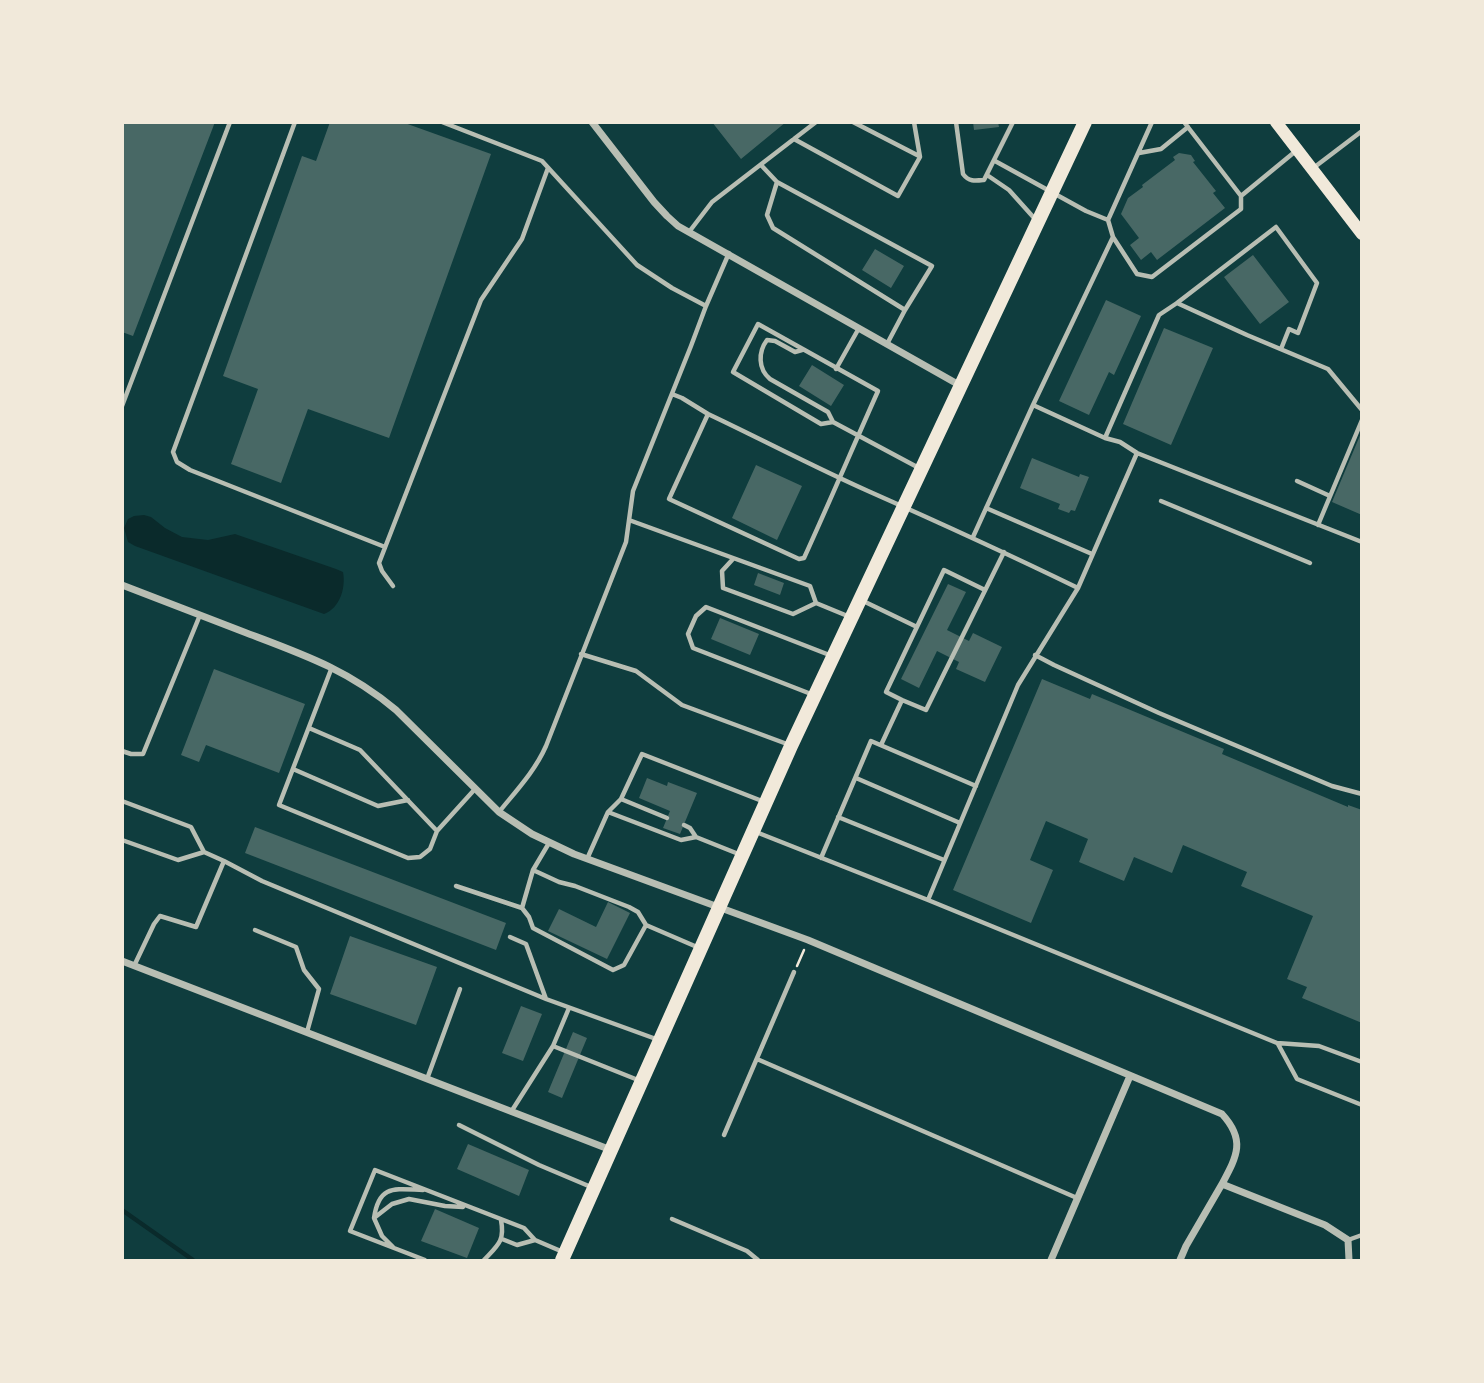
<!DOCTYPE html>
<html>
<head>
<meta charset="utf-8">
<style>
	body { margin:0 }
	#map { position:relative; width:1484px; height:1383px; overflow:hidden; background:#0f3d3e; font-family:Poppins,sans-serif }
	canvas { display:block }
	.frame { position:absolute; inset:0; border:124px solid #f1e9da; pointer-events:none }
</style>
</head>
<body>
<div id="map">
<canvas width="1484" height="1383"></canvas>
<div class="frame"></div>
</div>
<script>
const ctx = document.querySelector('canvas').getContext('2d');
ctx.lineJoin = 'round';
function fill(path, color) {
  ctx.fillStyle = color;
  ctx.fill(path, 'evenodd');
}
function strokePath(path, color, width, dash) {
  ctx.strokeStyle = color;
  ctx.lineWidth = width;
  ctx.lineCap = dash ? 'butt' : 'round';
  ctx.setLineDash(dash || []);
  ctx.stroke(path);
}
fill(new Path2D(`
	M144,515l7,2 14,11 17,9 26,3 27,-6 101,35 7,3c3,16 -3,36 -19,42l-189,-68 -7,-4 -4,-14 4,-9 6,-3z`), '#0a2a2b');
strokePath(new Path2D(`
	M122,1210l71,50`), '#0a2a2b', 4.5);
fill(new Path2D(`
	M122,122h93l-82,214 -11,-4z
	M330,122h72l89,32 -102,284 -81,-29 -27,74 -50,-19 27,-75 -35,-13 79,-220 14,5z
	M712,122h74l-45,37z
	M973,122h25l1,5 -25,3z
	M1179,153l12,2 4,6 -2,1 23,29 -3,2 12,15 -68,52 -6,-8 -10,8 -11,-15 9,-7 -18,-24 7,-16 15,-11 -1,-2 33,-25 -2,-3z
	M875,249l29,17 -13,22 -29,-18z
	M1253,255l36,47 -29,22 -36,-47z
	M1106,300l35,16 -27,59 -5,-3 -20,43 -30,-14z
	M1164,328l49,20 -42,97 -48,-21z
	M812,365l32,20 -13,21 -32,-20z
	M1361,433h1v82l-30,-13z
	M1032,458l47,19 1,-3 9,3 -14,34 -4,-1 -2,3 -11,-4 2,-5 -40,-16z
	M756,465l46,21 -25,54 -45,-22z
	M758,573l26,10 -4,12 -26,-10z
	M948,584l18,8 -19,38 22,11 4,-8 29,14 -17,35 -29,-13 3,-7 -22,-11 -18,37 -18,-9z
	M720,618l39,16 -9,21 -39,-16z
	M214,669l91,35 -26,69 -73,-28 -7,17 -18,-7z
	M1042,679l48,20 2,-5 132,55 -2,5 126,53v-2l14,5v213l-60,-25 5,-11 -20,-8 26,-63 -72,-30 6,-14 -64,-27 -11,28 -38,-16 -10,24 -45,-19 9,-23 -42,-18 -16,39 23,10 -22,53 -78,-33z
	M647,778l20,8 1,-4 29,11 -17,41 -17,-6 7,-17 -31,-13z
	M255,827l251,96 -10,27 -251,-97z
	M608,902l22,11 -23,46 -59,-28 11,-22 37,18z
	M350,936l87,31 -21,58 -86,-31z
	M521,1006l21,8 -19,47 -21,-8z
	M573,1032l14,6 -25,60 -14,-6z
	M468,1144l61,26 -10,26 -62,-27z
	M435,1209l44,19 -12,30 -46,-17z`), '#486865');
strokePath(new Path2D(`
	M797,966l7,-16`), '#f1e9da', 2.5);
strokePath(new Path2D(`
	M295,122l-122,330 4,10 13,8 195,77
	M442,122l100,39 95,104 35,23 34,18
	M853,122l66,34
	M956,122l7,52c6,8 12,7 21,6l29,-58
	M1152,122l-44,98 5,17 24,37 15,3 89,-68v-13l-57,-74
	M794,139l104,57 22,-39 -6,-35
	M1139,153l22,-4 27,-22
	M995,161l91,50 22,9
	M761,165l16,17 155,84 -27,44 -18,34
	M1312,169l50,-38
	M987,175l22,15 26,29
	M777,182l-10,33 6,13 132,82
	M1241,196l56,-46
	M689,232l23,-30 104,-80
	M1177,303l99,-76 41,56 -19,50 -9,-4 -8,20
	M802,350l-7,2 -20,-11 -8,-1c-9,12 -9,29 3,39l58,33 5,10
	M836,369l23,-41
	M672,394l10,4 26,16
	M1033,405l72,33 15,4 17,11 225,89
	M122,406l108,-284
	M1105,438l54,-123 18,-12 70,32 81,34 34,41
	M919,468l-86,-46 -12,2 -88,-52 25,-48 120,67c-25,56 -49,112 -74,167l-5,1 -130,-60 39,-85c53,25 106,53 160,77 70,31 140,63 210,97
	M1297,481l33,15
	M1161,501l149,62
	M986,508l106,46
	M629,520l181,66 6,17 34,14
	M1318,525l44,-105
	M973,537l60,-132 80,-168
	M733,559l-11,12 1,17 70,26 23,-11
	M393,586l-11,-15 -3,-8 102,-263 41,-61 26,-71
	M861,600l56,27
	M581,654l55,17 46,34 105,39
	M1035,655l19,10 105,48 173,73 30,8
	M332,667l-53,138 129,53 12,-1 10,-8 7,-18 38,-42
	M811,694l-118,-46 -5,-14 8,-18 10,-9 126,49
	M902,700l24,10 78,-158
	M309,728l51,22 77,81
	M881,745l21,-45 -16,-8 58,-122 41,20
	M122,751l9,3h12l57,-139
	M293,769l85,37 30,-6
	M856,778l104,45
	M621,799l46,19
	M122,801l69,26 13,25
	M499,812c17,-21 36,-41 47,-66l80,-204 7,-51 58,-145 15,-40 23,-53
	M608,812l73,28 15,-3 45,18
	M838,817l106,43
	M684,825l6,3 6,9
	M756,832l172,68 349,143 42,3 43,16
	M122,840l56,20 26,-8 20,9
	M549,843l-16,27 -11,38 7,9 4,11 80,42 11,-5 22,-40 51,22
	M821,858l50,-117 105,45
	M587,859l21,-47 13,-13 21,-45 120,47
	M533,870l26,12 16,4 54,21 9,5 8,13
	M456,886l66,22
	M928,900l90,-215 60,-97 59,-135
	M255,930l41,17 8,23 15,19 -12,43
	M510,937l16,7 20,55 110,40
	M134,966l20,-42 6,-8 36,11 28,-66 38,20 284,118
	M1278,1044l19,35 65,26
	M553,1046l16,-38
	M757,1059l320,139
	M427,1079l33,-90
	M511,1112l42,-66 85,34
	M459,1125l80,40 52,22
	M724,1135l70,-163
	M374,1218c5,-34 21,-29 49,-28
	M672,1219l75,32 11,9
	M502,1239l15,6 18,-5
	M1348,1240l14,-5
	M393,1247l-11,-11 -8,-18 18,-14 17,-5 36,7 18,1
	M425,1260l-75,-29 25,-61 149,58 11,12 28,12
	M484,1260c14,-15 21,-19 17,-40`), '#b8beb3', 4.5);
strokePath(new Path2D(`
	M592,122l62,80 13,14 11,10 283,160
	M122,585c41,16 81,31 122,47 58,22 103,37 152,78l103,102 33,22 42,20 234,86 414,174c24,26 15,42 0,70l103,41 23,15 1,20
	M122,961l489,189
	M1051,1260l79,-184
	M1180,1260l6,-14 36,-62`), '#b8beb3', 7);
strokePath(new Path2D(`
	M1276,122l86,112`), '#f1e9da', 12);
strokePath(new Path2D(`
	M562,1260l229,-514 294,-624`), '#f1e9da', 14);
</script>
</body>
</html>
